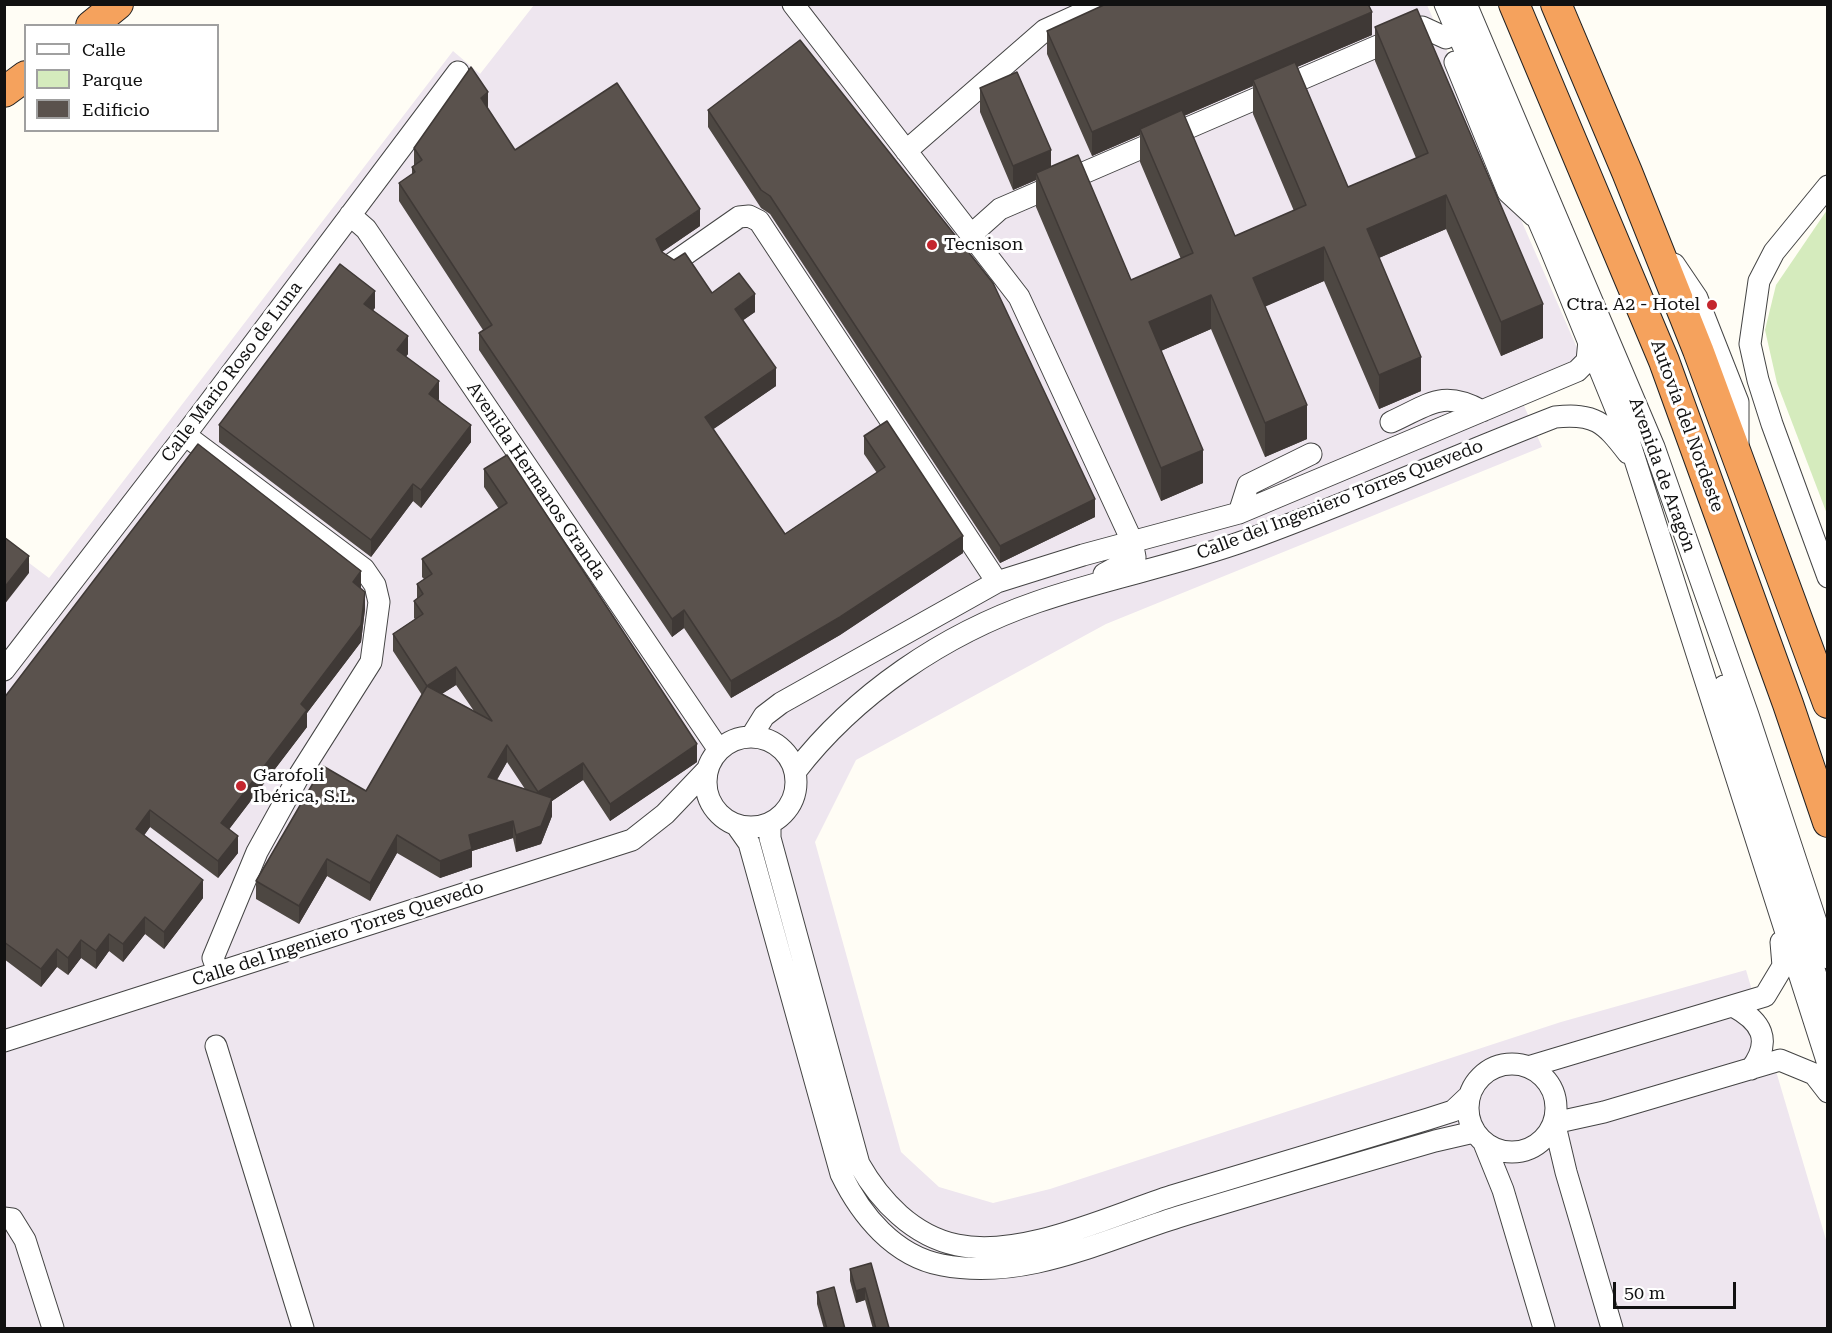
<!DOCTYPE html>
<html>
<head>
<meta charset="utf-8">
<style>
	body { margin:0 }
	#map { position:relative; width:1832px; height:1333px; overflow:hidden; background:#fffdf5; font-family:"Roboto Serif",serif }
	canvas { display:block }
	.frame { position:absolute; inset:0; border:6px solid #111; pointer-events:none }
	.legend { position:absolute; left:24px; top:24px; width:195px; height:108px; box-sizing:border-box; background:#fff; border:2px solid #a0a0a0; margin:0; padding:8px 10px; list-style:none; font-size:18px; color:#111 }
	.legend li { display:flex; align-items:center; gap:12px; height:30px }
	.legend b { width:30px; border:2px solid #a0a0a0 }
	.scale { position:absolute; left:1613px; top:1282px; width:123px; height:27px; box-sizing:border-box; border:3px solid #111; border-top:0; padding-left:8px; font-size:18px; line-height:21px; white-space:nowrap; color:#111; -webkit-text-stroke:4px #fff; paint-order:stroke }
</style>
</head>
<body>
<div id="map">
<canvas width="1832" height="1333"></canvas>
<div class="frame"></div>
<ul class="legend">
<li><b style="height:8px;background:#fff"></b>Calle</li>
<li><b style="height:16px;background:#d5ebbd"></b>Parque</li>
<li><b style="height:16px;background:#5a524d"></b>Edificio</li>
</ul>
<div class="scale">50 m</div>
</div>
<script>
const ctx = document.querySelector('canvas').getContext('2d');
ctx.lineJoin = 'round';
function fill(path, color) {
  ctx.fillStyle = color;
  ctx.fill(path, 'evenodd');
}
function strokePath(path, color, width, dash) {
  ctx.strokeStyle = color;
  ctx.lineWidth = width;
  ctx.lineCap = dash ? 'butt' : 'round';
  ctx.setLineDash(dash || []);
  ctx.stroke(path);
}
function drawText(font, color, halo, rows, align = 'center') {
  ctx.font = font + ' "Roboto Serif",serif';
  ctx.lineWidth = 6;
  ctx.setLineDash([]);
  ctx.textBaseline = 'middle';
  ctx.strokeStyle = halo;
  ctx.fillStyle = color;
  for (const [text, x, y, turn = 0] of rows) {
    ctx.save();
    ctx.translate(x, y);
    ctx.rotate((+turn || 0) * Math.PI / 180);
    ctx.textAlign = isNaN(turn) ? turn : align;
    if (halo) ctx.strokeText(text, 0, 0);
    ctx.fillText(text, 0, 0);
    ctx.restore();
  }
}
fill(new Path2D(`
	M534,5h893l154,352 -66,28 27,62 -436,177 -250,136 -41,82 86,310 38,35 54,16 57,-14 511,-167 185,-52 81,273v85h-1822l-1,-784 45,34 404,-527 27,23z`), '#eee6ef');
fill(new Path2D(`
	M1827,210v304l-50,-131 -12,-53 11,-45z`), '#d5ebbd');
const minor = new Path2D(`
	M793,4l226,293 113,244 3,16 -31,17
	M1445,4l106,246 78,191 199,623
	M1466,4l188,443 94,268 80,243
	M1455,62l53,130 26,24
	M906,151l139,-121 57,-26
	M1828,186l-54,66 -15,29 -9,63 8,36 14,44 56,153
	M350,215l16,14 353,521
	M972,234l28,-25 422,-182 24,11
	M673,263l66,-46 10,-1 10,5 238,361
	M1674,264l23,34 41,104v41
	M1391,422c38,-17 51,-33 91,-11
	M185,435l179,134 11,16 4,17 -8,60 -71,112 -43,78 -44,106 5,14
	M1239,513l9,-28 63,-31
	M4,670l181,-235 273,-363
	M1724,686l104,327
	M706 782a45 45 0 1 1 90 0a45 45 0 1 1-90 0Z
	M751,737l13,-21 17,-13 216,-121 86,-27 156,-42 338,-142 10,-10 2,-21
	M795,772c60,-78 149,-138 242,-170 69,-24 141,-37 210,-62 103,-37 205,-83 308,-123 40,-4 49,5 73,36
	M770,824v14l89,326c21,37 54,72 98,81 64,14 153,-29 215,-49 85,-26 171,-51 256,-77l25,-8 17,-16
	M737,826l12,17 92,331c20,41 53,82 101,91 82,16 159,-24 236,-48 85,-26 171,-51 257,-76l39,-9
	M1733,1006c28,15 40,34 18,63
	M4,1041l628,-201 33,-26 42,-44
	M216,1046l87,282
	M1468 1108a44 44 0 1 1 88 0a44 44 0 1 1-88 0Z
	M1528,1067l237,-71 18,-30 -2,-24
	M1554,1123l50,-11 176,-52 34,14 14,18
	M1553,1126l4,8 9,38 46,156
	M1484,1143l19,47 41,138
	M4,1218l8,1 13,21 28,88`);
const highway = new Path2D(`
	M1514,4l150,357 124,343 40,118
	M1556,4l71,168 71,178 130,353
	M91,26l27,-22
	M4,92l22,-16`);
strokePath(minor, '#444', 23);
strokePath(highway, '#222', 32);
strokePath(minor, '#fff', 21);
strokePath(highway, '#f5a25d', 30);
fill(new Path2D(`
	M1375,27l168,311 -42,18 -55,-127 -67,29 42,133 -42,18 -55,-128 -59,25 42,133 -42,18 -54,-128 -50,22 42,132 -42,18 -125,-294v-27l-23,10 -33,-78v-24l71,79 80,113 50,-21 -41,-97v-27l-48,21 -45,-102v-23l325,4 -75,32 51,120 68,-29 -41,-97zM1253,86v28l41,97 -59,25 -51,-120z
	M708,110l387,407 -95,46 -230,-349 -9,-6 -53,-81z
	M414,148l101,2 185,76 -38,26 50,41 43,19 -12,8 33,66 -63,43 72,105 92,-61 -13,-19v-18l99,117 -123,82 -109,63 -47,-70 -12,9 -193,-287v-17l4,-3 -84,-129v-18l13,-9v-7l2,-1z
	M375,308l-2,2 35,44 -2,2 65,86 -50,66 -8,-7 -42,56 -152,-115v-17z
	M484,469l213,293 -87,59 -27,-41 -31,21v15l-11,28 -25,8 -3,-14 -41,13v16l-32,11 -43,-25 -27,48 -43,-25 -28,48 -43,-25v-18l110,-90 56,-96 -29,-44v-17l22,-15 -1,-1v-17l3,-2v-15l7,-5 -2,-2v-18l77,-50 -15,-22zM456,685l18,26 -32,-17zM507,762l18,27 -28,-9z
	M361,589l4,20 -4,33 -54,71v14l-78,102 9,24 -20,25 -68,-51 -6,8 59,63 -39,51 -19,-15 -22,28 -14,-11 -13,18 -15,-11 -13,17 -11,-8 -16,20 -37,-28v-261z
	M871,1263l18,66h-16l-8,-29 -9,3 -6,-22v-12z
	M817,1292l28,37h-21l-7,-25z`), '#4d4742');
fill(new Path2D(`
	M1372,12v23l-117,50 -2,-5v6l-111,48 -2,-5v6l-48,21v-24z
	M488,92v17l-7,-11z
	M1051,150v23h-15v7l-23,10v-24z
	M1446,195v34l-79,34v-34z
	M700,209v17l-44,30v-17z
	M1324,247v34l-71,31v-34z
	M375,291v17l-11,13v-17z
	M755,294v18l-20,14v-17z
	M1211,295v34l-62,27v-34z
	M1543,304v34l-42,18v-34z
	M408,336v18l-11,14v-18z
	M1421,357v34l-42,18v-34z
	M776,368v18l-71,49v-18z
	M439,381v18l-10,12v-17z
	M1307,405v34l-42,18v-34z
	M471,425v17l-50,66v-18z
	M1203,450v33l-42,18v-33z
	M413,484v17l-42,56v-17z
	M1095,499v18l-95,46v-17z
	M963,536v17l-123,82 -109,63v-17z
	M29,556v17l-25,32v-17z
	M361,571v18l-8,-7z
	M365,592v17l-4,33 -54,71v14l-86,113v-17l80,-119z
	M684,610v18l-12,9v-18z
	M456,667v18l-29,18v-17z
	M697,744v18l-87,59v-17z
	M507,745v17l-19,32v-17z
	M583,763v17l-31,21v15l-11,28 -25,8v-17l22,-25v-18z
	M150,810v17l-14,20v-18z
	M513,821v17l-41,13v16l-32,11v-17l29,-26z
	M397,835v18l-27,48v-18z
	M238,836v17l-20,25v-17z
	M327,859v17l-28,48v-18z
	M203,880v18l-39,51v-17z
	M145,917v17l-22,28v-18z
	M109,934v17l-13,18v-18z
	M81,940v18l-13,17v-17z
	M57,949v18l-16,20v-18z
	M865,1288v12l-9,3v-12z`), '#3f3936');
const building = new Path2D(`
	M1106,4h262l4,8 -280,120 -45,-101z
	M1417,9l126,295 -42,18 -55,-127 -79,34 54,128 -42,18 -55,-128 -71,31 54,127 -42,18 -54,-128 -62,27 54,128 -42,18 -125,-295 42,-18 53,125 62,-27 -53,-124 42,-19 53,126 71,-31 -53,-125 42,-18 53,125 80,-34 -53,-126z
	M800,40l193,243 102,216 -95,47 -230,-350 -9,-6 -53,-80z
	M471,67l17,25 -7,6 34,52 102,-67 83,126 -44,30 6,13 12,8 11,-7 27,40 27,-20 16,21 -20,15 41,59 -71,49 80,117 100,-67 -21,-31 23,-15 76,115 -123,81 -109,64 -47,-71 -12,9 -193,-286 13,-8 -93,-142 16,-11 -3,-5 10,-7 -8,-12z
	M1017,72l34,78 -38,16 -33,-78z
	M340,264l35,27 -11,13 44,32 -11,14 42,31 -10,13 42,31 -50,65 -8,-6 -42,56 -152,-115z
	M198,444l163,127 -8,11 12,10 -4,33 -60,79 6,6 -86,113 17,13 -20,25 -68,-51 -14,19 67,51 -39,52 -19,-15 -22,27 -14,-10 -13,17 -15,-11 -13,18 -11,-9 -16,20 -37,-27v-244z
	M507,455l190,289 -87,60 -27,-41 -45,29 -31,-47 -19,32 64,21 -11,28 -25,9 -3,-14 -44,14 3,14 -32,12 -43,-26 -27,48 -43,-24 -28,47 -43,-25 67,-115 43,25 61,-105 -34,-52 30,-20 -9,-13 9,-7 -6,-10 15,-10 -10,-15 85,-56 -23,-34zM456,667l36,54 -65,-35z
	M4,537l25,19 -25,32z
	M871,1263l18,65 -1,1h-12l-11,-41 -9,3 -6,-22z
	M834,1287l11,42h-18l-10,-37z`);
fill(building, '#5a524d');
strokePath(building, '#3f3936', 1.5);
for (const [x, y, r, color] of [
	[932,245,6,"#c4262e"],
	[1712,305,6,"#c4262e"],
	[241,786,6,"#c4262e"]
]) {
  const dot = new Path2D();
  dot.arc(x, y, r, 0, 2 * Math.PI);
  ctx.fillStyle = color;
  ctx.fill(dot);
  strokePath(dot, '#fff', 2);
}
drawText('18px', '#111', '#fff', [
	["Tecnison",944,245],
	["Ctra. A2 - Hotel",1700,305,"right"],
	["Garofoli",253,776],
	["Ibérica, S.L.",253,797]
], 'left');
drawText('18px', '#111', '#fff', [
	["Calle Mario Roso de Luna",232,372,-53],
	["Autovía del Nordeste",1687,426,70],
	["Avenida de Aragón",1662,475,70],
	["Avenida Hermanos Granda",536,481,56],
	["Calle del Ingeniero Torres Quevedo",1340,500,-21],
	["Calle del Ingeniero Torres Quevedo",338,934,-18]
]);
</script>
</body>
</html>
